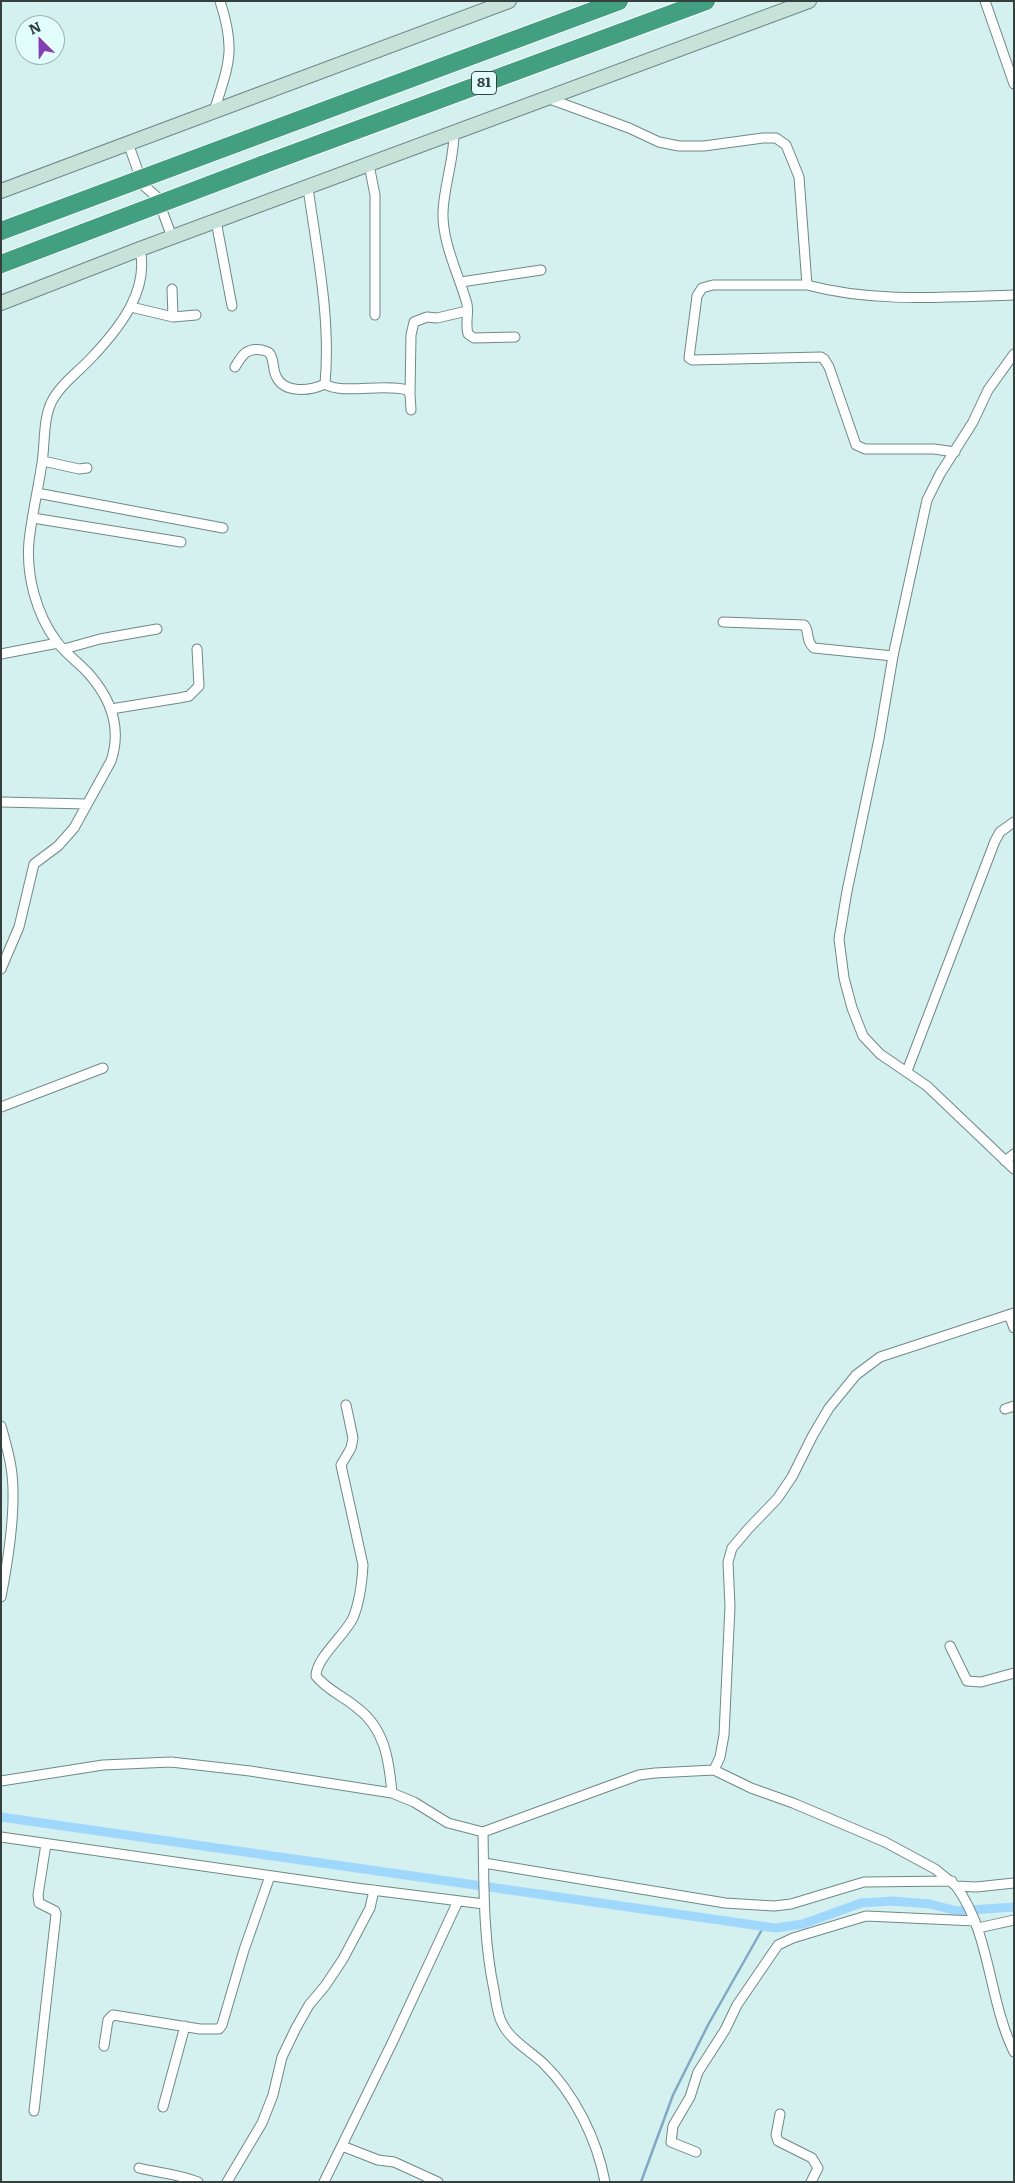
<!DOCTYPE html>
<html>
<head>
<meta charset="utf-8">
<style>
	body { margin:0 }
	#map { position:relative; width:1015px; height:2183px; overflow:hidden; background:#d4f0ef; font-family:Literata,serif }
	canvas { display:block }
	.frame { position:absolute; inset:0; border:2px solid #343f3e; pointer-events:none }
	.north { position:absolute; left:15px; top:15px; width:50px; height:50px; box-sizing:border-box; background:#e1fefc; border:1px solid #9cb2b0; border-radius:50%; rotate:337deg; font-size:14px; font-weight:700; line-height:20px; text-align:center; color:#343f3e }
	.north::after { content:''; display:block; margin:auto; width:18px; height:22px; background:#843db0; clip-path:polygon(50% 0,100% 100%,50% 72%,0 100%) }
</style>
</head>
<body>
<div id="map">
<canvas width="1015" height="2183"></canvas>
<div class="frame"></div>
<div class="north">N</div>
</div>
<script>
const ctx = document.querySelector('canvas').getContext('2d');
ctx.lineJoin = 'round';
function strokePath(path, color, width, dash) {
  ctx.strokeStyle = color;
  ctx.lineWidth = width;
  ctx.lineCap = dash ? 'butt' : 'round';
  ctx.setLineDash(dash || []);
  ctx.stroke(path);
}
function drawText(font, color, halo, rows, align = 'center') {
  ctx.font = font + ' Literata,serif';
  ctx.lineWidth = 4;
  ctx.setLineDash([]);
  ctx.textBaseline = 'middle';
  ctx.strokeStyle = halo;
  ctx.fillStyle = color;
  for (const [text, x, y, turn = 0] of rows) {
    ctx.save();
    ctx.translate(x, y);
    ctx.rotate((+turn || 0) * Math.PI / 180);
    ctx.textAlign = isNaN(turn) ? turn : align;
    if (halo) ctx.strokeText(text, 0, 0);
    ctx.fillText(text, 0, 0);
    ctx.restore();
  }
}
strokePath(new Path2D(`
	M641,2182l32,-87 35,-70 56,-99`), '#80a9c4', 2.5);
strokePath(new Path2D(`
	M1,1817l774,111 28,-4 58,-21 31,-2 38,3 27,7 57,-4`), '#a0d7fd', 9);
const street = new Path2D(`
	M985,1l29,83
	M547,98l82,30 30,14 20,4h25l59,-8h13l10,7 13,32 8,108c67,18 138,12 207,10
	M214,111c15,-47 22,-61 6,-110
	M454,133c0,27 -10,52 -11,79 -1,31 16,63 24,92 2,10 -2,18 1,30l6,4 41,-1
	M128,143l15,42 14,12 15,40
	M369,165l6,30v120
	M216,221l16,85
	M461,282l80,-12
	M807,285h-94l-11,3 -5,8 -8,62 3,2 129,-3 3,2 5,8 27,78 9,4h69l21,3
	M172,289l1,28
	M131,307l42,10 23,-2
	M1014,354l-26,36 -15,32 -33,52 -13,26 -34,156 -14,83 -32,152 -8,48 5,39 8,30 11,28 17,18 47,32 87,83
	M235,367c7,-12 12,-20 27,-17 4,1 8,2 9,6 3,6 2,14 5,20 8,18 34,15 49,8 6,-65 -8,-132 -17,-196
	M325,384c17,11 58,-1 82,6l3,4 1,16
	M410,394l1,-59 3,-13 13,-5 10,1 30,-7
	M43,461l36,8 8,-1
	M37,493l186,35
	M33,518l148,24
	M723,622l81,3c6,6 1,16 10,23l79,8
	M64,649l36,-10 57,-10
	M1,654l57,-11
	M111,709l68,-11 10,-2 10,-10 -2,-37
	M1,802l86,2
	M1,969l18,-42 15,-63 24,-18 16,-18 37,-67c11,-33 0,-62 -22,-87 -10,-11 -23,-20 -32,-32 -21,-28 -31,-67 -28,-101 3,-26 9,-52 13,-78 3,-19 1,-42 9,-60 9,-19 29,-32 43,-48 27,-29 55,-65 46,-106
	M907,1071l88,-230 5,-9 14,-10
	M1,1107l102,-39
	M1005,1161l9,-7
	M1009,1315l5,13
	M346,1405l7,33 -2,10 -10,17 22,100c-1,18 -3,36 -10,53 -8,17 -37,40 -37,58 11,14 27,20 40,31 29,21 33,53 36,86
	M1005,1409l9,-3
	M1,1426c4,14 8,28 10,41 6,36 -3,94 -10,130
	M950,1646l17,35 14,1 33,-9
	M714,1770l37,18 42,15 92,39 50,27 21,17 20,1 38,-4
	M1,1781l102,-16 68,-3 79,9 142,22 22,9 34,21 35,9 156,-57 16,-2 59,-3 6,-13 4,-22 6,-129 -2,-44 4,-14 17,-20 28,-29 15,-22 21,-42 16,-27 27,-33 24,-18 134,-44
	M483,1832c1,53 0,106 11,158 2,11 3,24 8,33 8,17 28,28 41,40 31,30 54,76 62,119
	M1,1837l355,51 128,16
	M484,1863l241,40 49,3 17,-2 73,-22 88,-1
	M956,1886c35,48 32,113 58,166
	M978,1928l36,-8
	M104,2046l4,-26 5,-5 87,14h19l3,-4 22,-75 26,-74
	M163,2107l22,-81
	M34,2111l22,-197 -1,-3 -16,-8 -1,-8 8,-51
	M780,2114l-4,21 2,6 34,17 6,10 -7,14
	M342,2146l36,14 16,2 44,20
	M696,2152l-25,-10 2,-16 17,-29 8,-25 27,-42 12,-25 41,-60 15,-7 73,-22 109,5
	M139,2168c20,5 40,6 59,14
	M227,2182l35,-59 11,-28 9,-38 14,-29 13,-23 16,-19 18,-27 27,-51 4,-18
	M324,2182l69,-141 65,-140`);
const secondary = new Path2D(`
	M1,191l508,-190
	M1,303l139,-54 669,-248`);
const highway = new Path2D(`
	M248,139l371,-138
	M262,165l444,-164`);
strokePath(street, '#6f8988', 11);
strokePath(secondary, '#6f8988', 16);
strokePath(highway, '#fff', 20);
strokePath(street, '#fff', 9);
strokePath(secondary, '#c6e2d9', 14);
strokePath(highway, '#42a081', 18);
const highwayBridge = new Path2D(`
	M1,231l247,-92
	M1,264l261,-99`);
strokePath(highwayBridge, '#fff', 20, []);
strokePath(highwayBridge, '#42a081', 18);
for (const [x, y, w] of [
	[484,83,25]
]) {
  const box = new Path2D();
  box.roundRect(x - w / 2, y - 11.5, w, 23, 4);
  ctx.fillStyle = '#e1fefc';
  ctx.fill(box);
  strokePath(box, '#343f3e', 1);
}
drawText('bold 14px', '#343f3e', null, [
	["81",484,83]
]);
</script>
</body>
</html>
